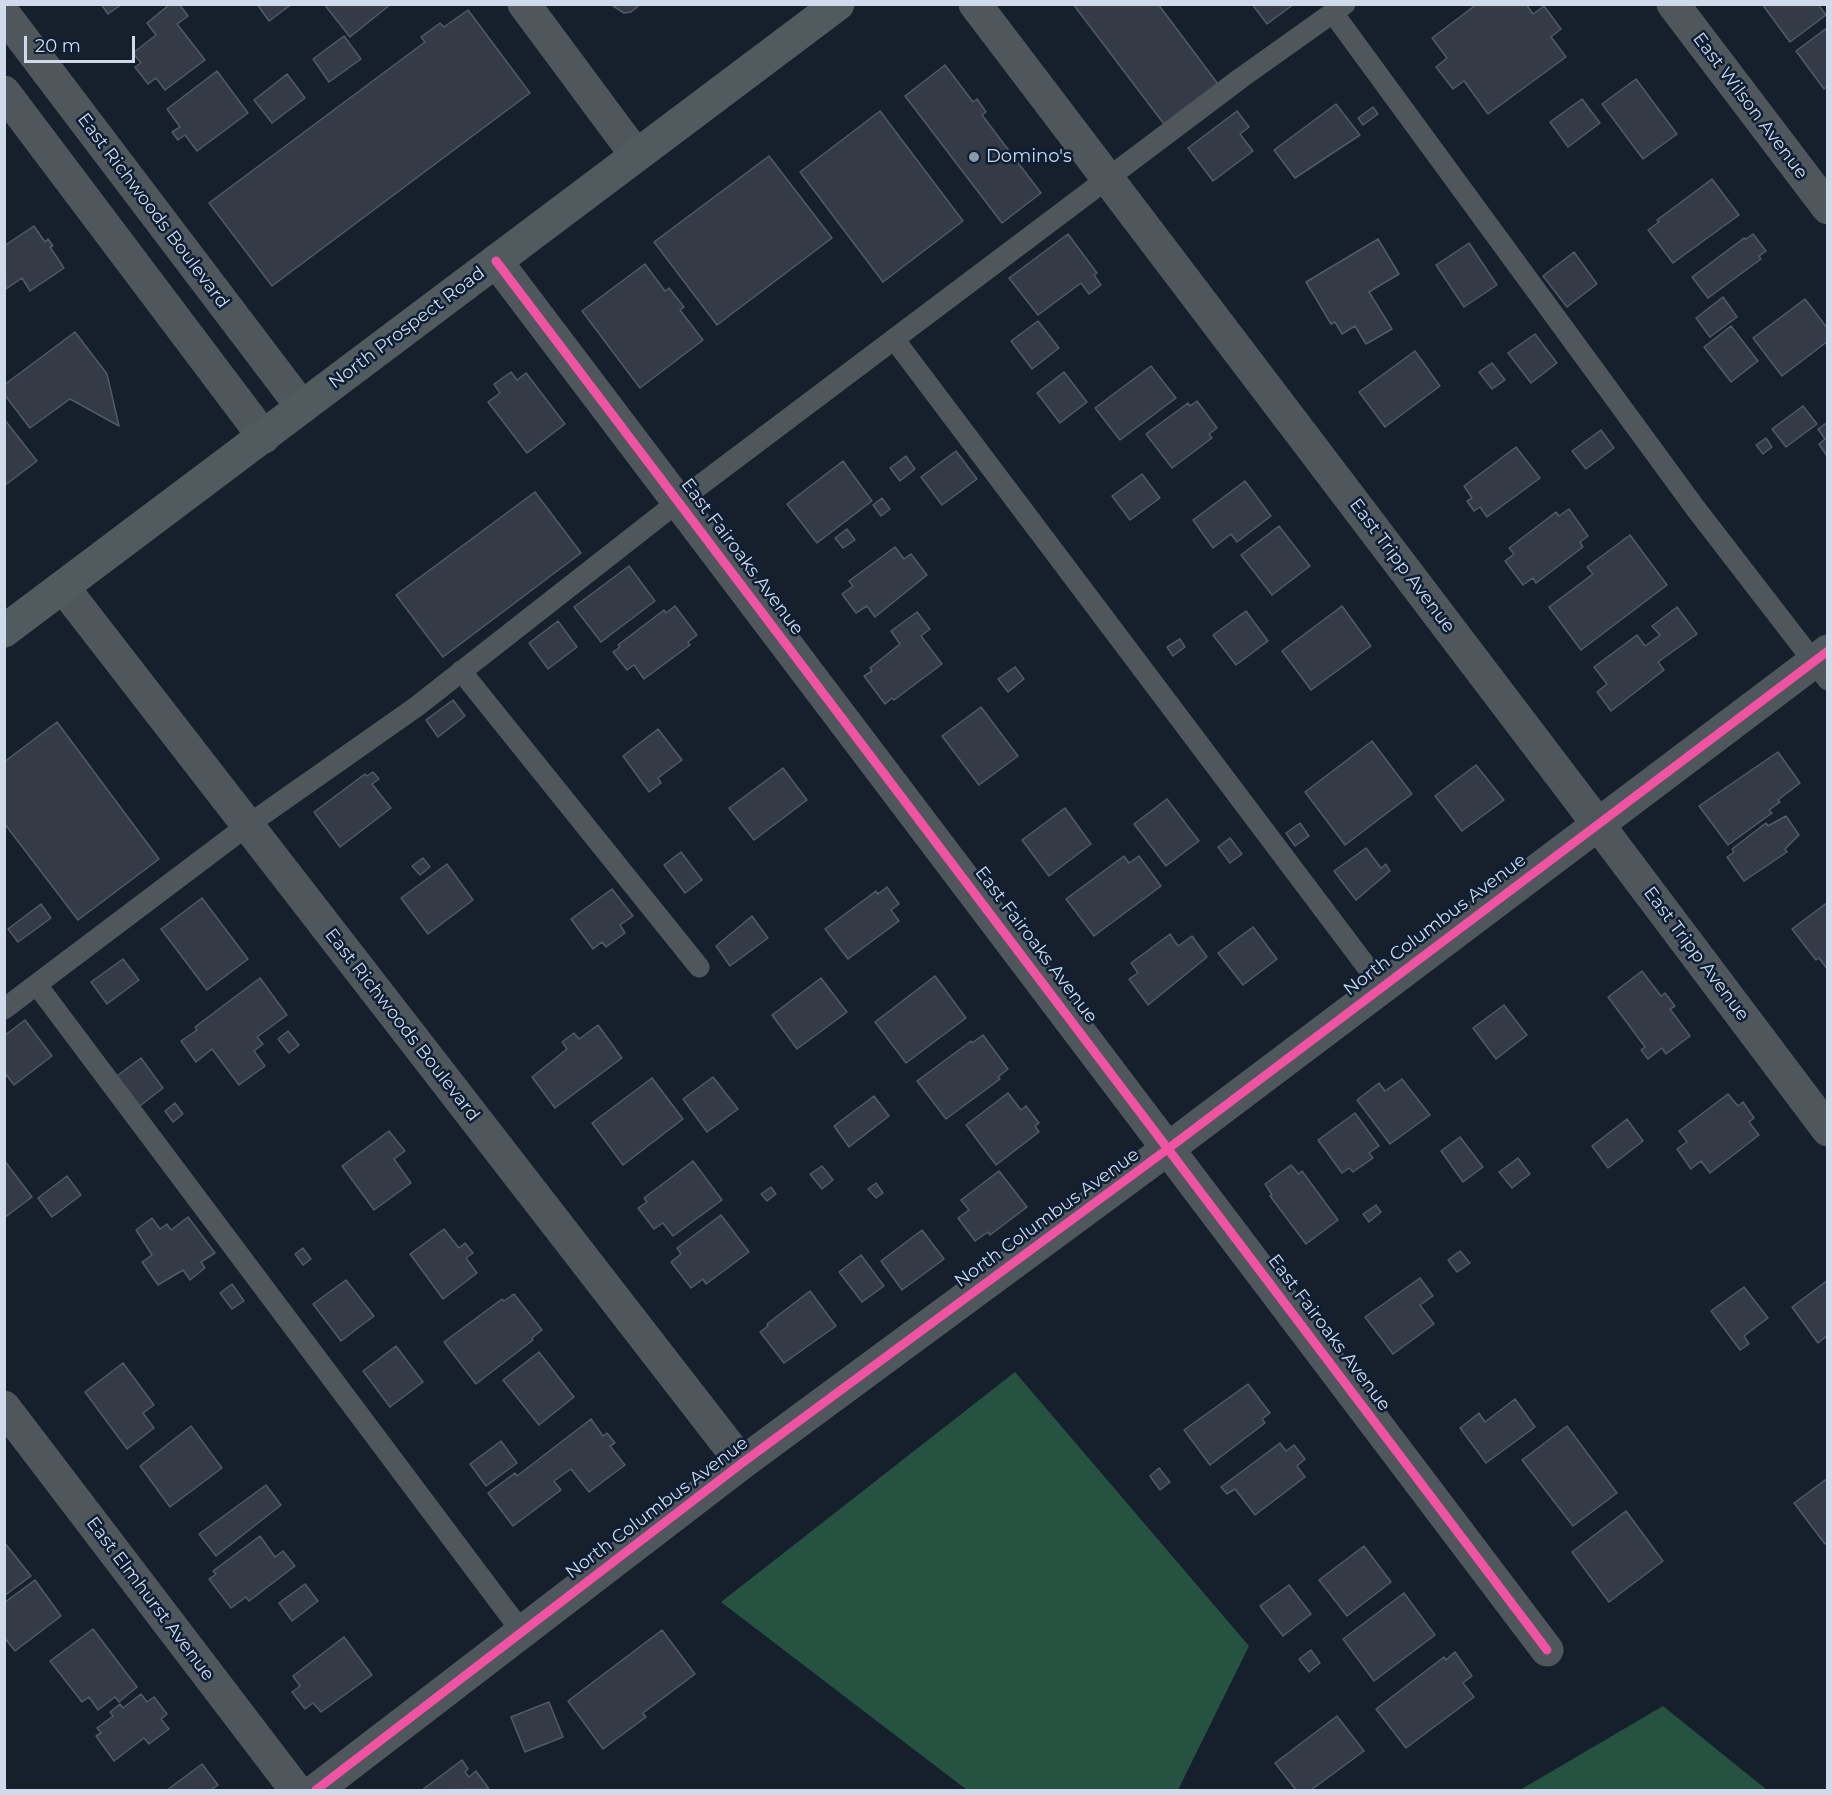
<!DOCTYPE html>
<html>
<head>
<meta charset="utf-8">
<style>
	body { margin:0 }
	#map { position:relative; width:1832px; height:1795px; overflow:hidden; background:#161f2c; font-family:Montserrat,sans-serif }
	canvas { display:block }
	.frame { position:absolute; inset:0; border:6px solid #cfdbea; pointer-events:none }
	.scale { position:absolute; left:24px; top:36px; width:111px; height:27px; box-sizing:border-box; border:3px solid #cfdbea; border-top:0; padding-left:8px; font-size:18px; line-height:21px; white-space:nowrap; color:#cfdbea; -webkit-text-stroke:4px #0d1e35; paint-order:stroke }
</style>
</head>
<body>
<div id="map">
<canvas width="1832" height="1795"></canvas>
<div class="frame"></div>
<div class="scale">20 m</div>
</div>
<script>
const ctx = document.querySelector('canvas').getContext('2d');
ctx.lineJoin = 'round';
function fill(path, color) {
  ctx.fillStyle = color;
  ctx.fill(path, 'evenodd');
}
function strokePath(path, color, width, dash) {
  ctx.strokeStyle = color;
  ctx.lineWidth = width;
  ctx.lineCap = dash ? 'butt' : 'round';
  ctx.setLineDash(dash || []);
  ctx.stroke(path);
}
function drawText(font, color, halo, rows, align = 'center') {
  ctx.font = font + ' Montserrat,sans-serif';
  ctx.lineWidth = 5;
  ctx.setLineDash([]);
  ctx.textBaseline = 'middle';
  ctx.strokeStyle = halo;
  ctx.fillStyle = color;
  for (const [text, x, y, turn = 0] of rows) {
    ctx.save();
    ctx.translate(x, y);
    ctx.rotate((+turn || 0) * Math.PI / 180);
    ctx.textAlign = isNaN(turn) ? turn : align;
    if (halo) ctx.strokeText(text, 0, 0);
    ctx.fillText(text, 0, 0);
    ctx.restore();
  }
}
fill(new Path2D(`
	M1015,1372l234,274 -71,144h-211l-246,-188z
	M1663,1706l104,84h-247z`), '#265242');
const building = new Path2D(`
	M101,4h21l-14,10z
	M170,4h9l9,12 -11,8 28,36 -40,30 -9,-12 -8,6 -13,-17 6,-4 -8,-10 23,-18 -9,-12z
	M257,4h35l-23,17z
	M324,4h67l-41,33z
	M610,4h31l-10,8 -7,1z
	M1073,4h85l60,80 -54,40z
	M1252,4h42l-27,20z
	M1477,4h49l7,10 11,-8 17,23 -10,8 15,20 -78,57 -24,-33 -11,8 -17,-22 11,-9 -15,-20z
	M1762,4h56l8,11 -36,27z
	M468,10l62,83 -258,193 -63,-83 216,-161 -4,-5 19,-14 4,4z
	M1828,27v59l-4,3 -28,-38z
	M344,36l17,23 -32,23 -16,-23z
	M945,65l28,37 4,-3 9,13 -4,3 59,78 -39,30 -97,-127z
	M217,71l31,42 -51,38 -12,-16 -7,5 -6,-8 8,-5 -13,-18z
	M287,74l18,24 -33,25 -18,-23z
	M1636,79l41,55 -34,25 -41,-55z
	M1582,99l18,24 -32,24 -18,-25z
	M1336,104l24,31 -65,43 -21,-28z
	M1373,107l5,7 -15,11 -5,-7z
	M880,111l83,110 -80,61 -83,-110z
	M1237,111l12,16 -9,7 13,17 -40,30 -25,-33z
	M769,156l63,82 -115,87 -63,-83z
	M1712,179l27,36 -66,48 -25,-33 11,-8 -2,-2z
	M34,226l11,16 3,-3 5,7 -3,1 14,21 -34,23 -8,-13 -16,11 -2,-43z
	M1068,234l29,39 -3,2 7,10 -12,9 -8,-11 -43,32 -29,-37z
	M1753,234l13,17 -7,5 2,3 -53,39 -16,-21 52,-39 2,1z
	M1378,239l21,35 -30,18 23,37 -26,15 -11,-18 -13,8 -7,-12 -4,2 -25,-42z
	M1469,243l28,42 -33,22 -28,-42z
	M1574,252l23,32 -30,23 -24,-31z
	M645,264l20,27 4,-3 15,19 -4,3 23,30 -63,48 -58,-77z
	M1723,297l14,20 -27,20 -14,-19z
	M1805,299l23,30v12l-46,35 -29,-38z
	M1038,321l21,27 -27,21 -21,-28z
	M1731,326l27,35 -27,21 -27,-35z
	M75,332l32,42 12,52 -49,-27 -40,29 -26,-34v-9z
	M1535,334l22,29 -26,20 -23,-30z
	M1415,351l25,35 -55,41 -26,-35z
	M1492,363l13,17 -13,9 -13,-17z
	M1151,366l25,32 -56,42 -25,-32z
	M511,372l6,8 9,-7 39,51 -38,29 -39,-51 12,-9 -6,-9z
	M1064,372l23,30 -27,21 -23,-30z
	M1197,401l20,27 -8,6 3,4 -40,30 -26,-34 42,-31 2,3z
	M1803,406l14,18 -31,23 -14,-18z
	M4,419l33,42 -33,25z
	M1828,422v34h-1l-8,-12 6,-5 -7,-10z
	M1601,430l13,18 -28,21 -14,-18z
	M1766,438l6,9 -9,7 -7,-9z
	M1516,447l24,31 -53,39 -7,-10 -6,4 -7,-10 5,-3 -8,-12z
	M956,451l21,28 -35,26 -21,-28z
	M906,456l9,13 -15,12 -10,-13z
	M843,461l29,40 -55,42 -30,-39z
	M1142,474l18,24 -30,22 -18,-24z
	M1245,481l26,35 -34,26 -6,-8 -18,14 -20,-28z
	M535,492l46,61 -138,104 -47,-62z
	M882,498l8,11 -9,7 -8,-11z
	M1569,509l19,27 -8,6 3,5 -47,36 -3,-5 -10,7 -18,-24 9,-7 -5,-6 47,-36 3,4z
	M1279,526l31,40 -38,29 -31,-40z
	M847,529l8,11 -12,8 -8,-10z
	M1630,535l37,50 -86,65 -32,-43 44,-33 -6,-7z
	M895,547l9,12 7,-5 16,21 -52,42 -8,-11 -11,7 -14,-19 11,-8 -4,-5z
	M629,566l26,35 -54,41 -27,-35z
	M675,606l22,29 -9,7 2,3 -46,34 -10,-14 -7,5 -14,-18 7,-5 -2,-2 46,-35 2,3z
	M1342,606l29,40 -60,44 -29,-39z
	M1677,607l20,27 -39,28 6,8 -53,41 -14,-19 10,-8 -13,-17 43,-32 8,11 15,-11 -8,-9z
	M1246,611l22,30 -32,24 -23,-30z
	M917,612l13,17 -9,7 21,28 -48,36 -2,-2 -7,6 -21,-28 8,-5 -2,-3 30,-24 -9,-13z
	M558,621l19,26 -29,22 -19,-26z
	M1180,639l5,8 -12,9 -6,-9z
	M1015,667l9,12 -16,13 -10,-13z
	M453,700l12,16 -27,21 -12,-17z
	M981,707l37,49 -39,29 -37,-49z
	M57,722l102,137 -81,61 -74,-97v-61z
	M658,729l24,31 -24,18 3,5 -12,9 -26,-36z
	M1372,741l40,53 -67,51 -40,-53z
	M1778,752l22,31 -22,17 2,2 -11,8 3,3 -44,32 -29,-39z
	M1476,765l28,35 -42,31 -27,-35z
	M783,768l24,32 -53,40 -25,-32z
	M373,772l6,7 -7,5 19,24 -51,39 -26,-35 51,-38 2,2z
	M1167,799l32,42 -33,25 -32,-42z
	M1065,808l26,36 -42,32 -27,-36z
	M1786,816l13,19 -14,14 2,3 -43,29 -17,-24 7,-5 -2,-3 34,-26 2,3z
	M1300,823l9,13 -14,10 -9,-13z
	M1230,838l12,16 -12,9 -12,-16z
	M1366,848l15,20 5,-4 4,7 -34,29 -22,-29z
	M681,852l21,28 -17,13 -21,-28z
	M1124,856l5,7 10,-7 22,30 -67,50 -28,-37z
	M423,858l7,9 -10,8 -8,-9z
	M447,864l26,36 -45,34 -27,-36z
	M887,887l12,17 -8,6 8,11 -51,38 -23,-30 51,-38 2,3z
	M612,889l21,27 -13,9 5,8 -19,14 -4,-5 -9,7 -22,-30z
	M202,898l46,61 -41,31 -46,-61z
	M1828,902v68l-9,-12 -3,2 -24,-31z
	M41,904l10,14 -33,24 -10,-13z
	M752,916l16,22 -38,28 -14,-20z
	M1253,927l24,32 -34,26 -25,-32z
	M1170,934l8,12 14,-10 15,21 -59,48 -19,-26 9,-6 -7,-10z
	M123,959l16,21 -32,24 -16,-22z
	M1642,971l19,25 4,-3 10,13 -5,3 20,27 -24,18 -4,-6 -14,11 -7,-9 4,-3 -37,-50z
	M935,976l31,42 -60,45 -31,-41z
	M260,978l27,37 -30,22 6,7 -9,7 11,15 -26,19 -27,-36 -16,13 -15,-21 16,-11 -2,-3z
	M821,978l26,34 -50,37 -25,-34z
	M1504,1005l23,30 -31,24 -23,-31z
	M25,1020l27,36 -38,29 -10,-13v-36z
	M598,1025l24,33 -67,50 -23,-31 35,-28 -5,-7 12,-9 5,6z
	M288,1031l11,14 -10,8 -11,-14z
	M983,1035l25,34 -10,8 2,2 -54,40 -29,-38 54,-40 1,2z
	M141,1058l22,30 -27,21 -22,-31z
	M713,1077l25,32 -31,23 -24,-33z
	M652,1078l31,41 -60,46 -31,-42z
	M1402,1079l28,36 -40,29 -33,-44 22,-17 6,8z
	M1008,1093l13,17 5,-4 13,17 -4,3 4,6 -43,33 -30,-40z
	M1728,1094l10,12 5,-4 11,16 -5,4 10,13 -49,38 -9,-12 -10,8 -14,-20 10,-7 -8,-11z
	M874,1096l15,20 -40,31 -15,-21z
	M175,1103l8,11 -10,8 -8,-11z
	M1355,1113l24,33 -10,7 4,5 -20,14 -4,-4 -7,5 -24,-33z
	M1627,1119l16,22 -35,27 -16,-22z
	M389,1131l16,20 -11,8 17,24 -37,27 -32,-44z
	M1460,1137l23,30 -20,15 -22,-31z
	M1518,1158l12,16 -18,14 -13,-16z
	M4,1160l28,37 -28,21z
	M693,1161l29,39 -49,36 -10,-13 -9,6 -16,-21 9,-6 -3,-4z
	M1291,1165l8,9 3,-3 36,49 -32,24 -36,-48 2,-1 -7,-11z
	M822,1166l11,14 -11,9 -12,-15z
	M999,1171l28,36 -37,28 -2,-3 -13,9 -17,-23 11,-8 -8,-10z
	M67,1176l14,19 -29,22 -14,-19z
	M876,1183l7,10 -7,5 -8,-9z
	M771,1187l5,7 -9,7 -6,-7z
	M1376,1205l5,7 -12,10 -6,-8z
	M721,1215l28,37 -43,32 -3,-5 -12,9 -20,-26 10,-8 -4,-6z
	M188,1217l27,36 -14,9 4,6 -15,12 -7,-10 -25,15 -16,-23 10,-7 -16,-25 16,-12 8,11 7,-5 4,6z
	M444,1229l15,19 6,-5 8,10 -7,5 11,15 -34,26 -33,-45z
	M922,1230l22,29 -42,31 -21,-29z
	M303,1248l8,11 -8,6 -8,-11z
	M1460,1251l10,12 -13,9 -9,-12z
	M861,1255l23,31 -22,16 -23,-30z
	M1420,1278l13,18 -13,9 14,19 -41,30 -28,-37z
	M346,1280l28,36 -33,25 -28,-37z
	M1828,1280v55l-10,8 -26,-36z
	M232,1284l12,17 -12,8 -12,-16z
	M1744,1287l24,31 -24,18 5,8 -9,6 -29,-39z
	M810,1291l26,35 -52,37 -24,-31 8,-6 -1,-2z
	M514,1294l28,36 -10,8 1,2 -57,44 -32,-42 58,-43 2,2z
	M396,1346l27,36 -33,25 -27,-36z
	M539,1352l35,45 -35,28 -36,-45z
	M123,1363l31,42 -11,8 11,15 -27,21 -42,-57z
	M1248,1384l22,29 -8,6 3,4 -55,42 -26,-35z
	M1515,1399l20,28 -49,36 -26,-35 19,-15 6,9z
	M591,1419l12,17 4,-3 8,10 -5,3 15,19 -36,27 -18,-23 -17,12 7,9 -48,36 -25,-33 27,-20 2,3z
	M191,1426l31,42 -52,39 -30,-41z
	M1567,1426l50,67 -44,33 -51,-66z
	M501,1441l16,22 -31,23 -16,-22z
	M1280,1443l6,8 8,-6 11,14 -8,7 8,11 -50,38 -20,-26 -8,5 -6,-7z
	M1159,1468l11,14 -10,8 -10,-14z
	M1828,1478v64l-3,2 -31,-41z
	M266,1485l15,20 -65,51 -17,-22z
	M1626,1511l37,50 -54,41 -37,-50z
	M260,1536l15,21 8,-6 12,15 -46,35 -3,-4 -15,11 -22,-29 7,-5 -3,-3z
	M4,1542l27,34 -27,20z
	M1364,1546l27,36 -44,34 -28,-36z
	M35,1580l26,36 -46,35 -11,-14v-34z
	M305,1584l13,17 -26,20 -13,-18z
	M1289,1585l22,29 -28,22 -23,-30z
	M1404,1593l31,42 -61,46 -31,-42z
	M93,1629l44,58 -18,15 -4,-5 -17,13 -9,-13 -7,5 -32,-41z
	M662,1630l33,44 -52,39 3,4 -43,32 -35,-48z
	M344,1637l28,38 -51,37 -8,-9 -8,6 -13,-17 8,-6 -7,-10z
	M1311,1650l9,13 -11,9 -10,-13z
	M1455,1652l17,24 -9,7 11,14 -68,51 -30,-39 68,-52 2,3z
	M141,1694l6,8 7,-5 13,17 -6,5 8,10 -20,15 -5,-6 -30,23 -18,-25 5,-3 -4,-5 16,-12 -3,-4 10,-8 3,4z
	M549,1702l14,35 -38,15 -14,-35z
	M1337,1716l27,35 -53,39h-15l-21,-27z
	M462,1760l6,9 -3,3 4,5 7,-6 13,18 -67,1z
	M202,1764l16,21 -7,5h-44z`);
fill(building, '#343b47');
strokePath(building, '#525a66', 1.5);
strokePath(new Path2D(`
	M1333,13l363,496 132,171
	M894,339l488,648
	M461,671l238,296
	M37,985l485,647
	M4,1009l244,-184 168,-118 263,-206 562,-423 104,-74`), '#4f575c', 21);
strokePath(new Path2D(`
	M524,4l112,151
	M975,4l622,819 231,307
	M1673,4l155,204
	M4,14l298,393
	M4,92l260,345
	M496,261l1051,1389
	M63,587l679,876
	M4,1407l292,383
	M316,1790l426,-327 427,-315 659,-497`), '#4f575c', 33);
strokePath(new Path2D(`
	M4,631l834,-627`), '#515a5f', 33);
strokePath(new Path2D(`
	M496,261l1051,1389
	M316,1790l426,-327 427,-315 659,-497`), '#f153a3', 9);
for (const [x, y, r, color] of [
	[974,157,6,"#8e99a8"]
]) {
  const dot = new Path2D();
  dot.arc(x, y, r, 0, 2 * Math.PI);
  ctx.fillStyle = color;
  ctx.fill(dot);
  strokePath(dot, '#0d1e35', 2);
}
drawText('18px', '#cfdbea', '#0d1e35', [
	["East Wilson Avenue",1750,106,53],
	["East Richwoods Boulevard",153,211,53],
	["North Prospect Road",407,328,-37],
	["East Fairoaks Avenue",742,557,53],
	["East Tripp Avenue",1402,566,53],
	["North Columbus Avenue",1435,925,-37],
	["East Fairoaks Avenue",1036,945,53],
	["East Tripp Avenue",1696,954,53],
	["East Richwoods Boulevard",402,1025,52],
	["North Columbus Avenue",1047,1218,-36],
	["East Fairoaks Avenue",1329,1333,53],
	["North Columbus Avenue",657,1508,-37],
	["East Elmhurst Avenue",150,1599,53]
]);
drawText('18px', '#cfdbea', '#0d1e35', [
	["Domino's",986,157]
], 'left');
</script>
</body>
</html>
